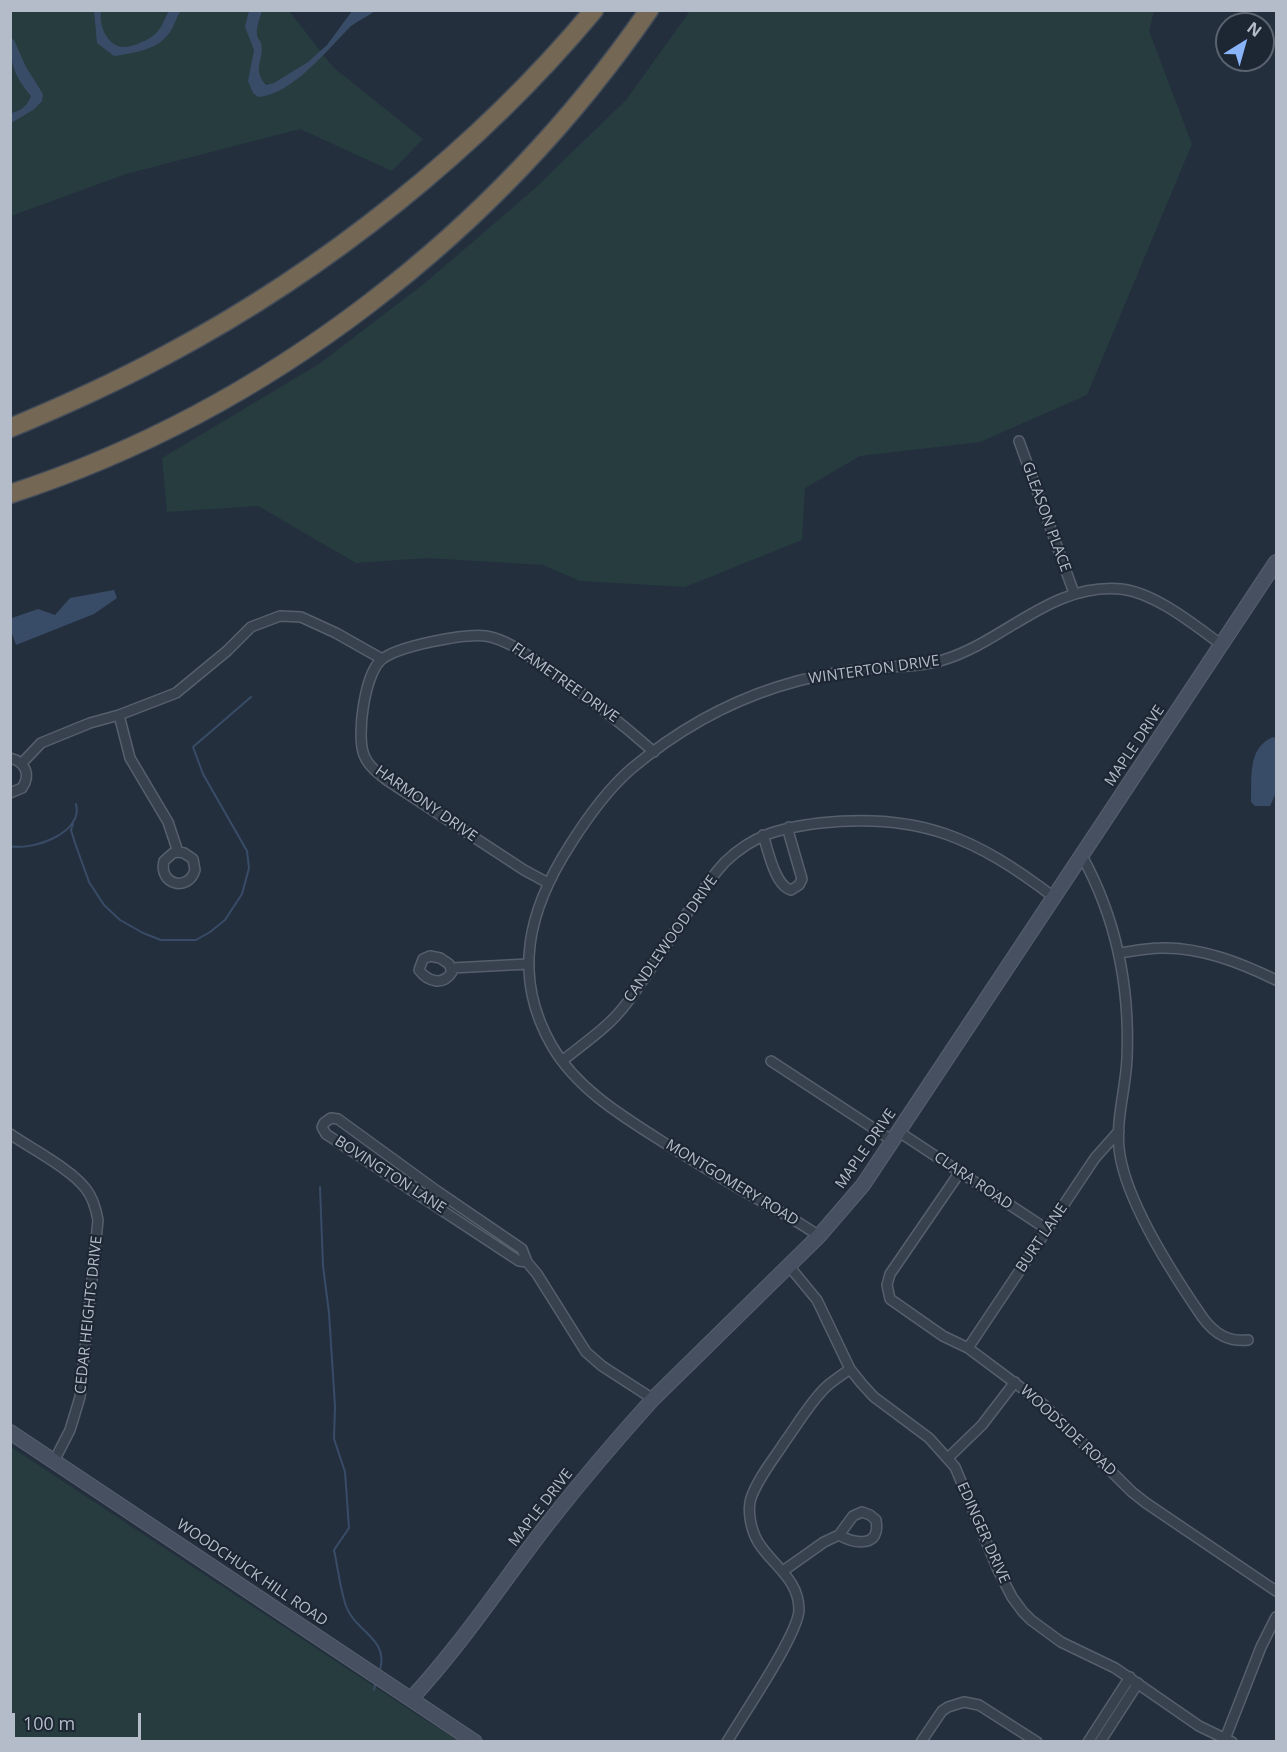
<!DOCTYPE html>
<html>
<head>
<meta charset="utf-8">
<style>
	body { margin:0 }
	#map { position:relative; width:1287px; height:1752px; overflow:hidden; background:#242f3e; font-family:"Open Sans",sans-serif }
	canvas { display:block }
	.frame { position:absolute; inset:0; border:12px solid #b4bcc9; pointer-events:none }
	.north { position:absolute; left:1215px; top:12px; width:60px; height:60px; box-sizing:border-box; background:#1d2633; border:2px solid #59626f; border-radius:50%; rotate:37deg; font-size:16px; font-weight:700; line-height:24px; text-align:center; color:#b4bcc9 }
	.north::after { content:''; display:block; margin:auto; width:21px; height:27px; background:#8ab4f8; clip-path:polygon(50% 0,100% 100%,50% 72%,0 100%) }
	.scale { position:absolute; left:12px; top:1713px; width:129px; height:27px; box-sizing:border-box; border:3px solid #b4bcc9; border-top:0; padding-left:8px; font-size:18px; line-height:21px; white-space:nowrap; color:#b4bcc9; -webkit-text-stroke:4px #1d2633; paint-order:stroke }
</style>
</head>
<body>
<div id="map">
<canvas width="1287" height="1752"></canvas>
<div class="frame"></div>
<div class="north">N</div>
<div class="scale">100 m</div>
</div>
<script>
const ctx = document.querySelector('canvas').getContext('2d');
ctx.lineJoin = 'round';
function fill(path, color) {
  ctx.fillStyle = color;
  ctx.fill(path, 'evenodd');
}
function strokePath(path, color, width, dash) {
  ctx.strokeStyle = color;
  ctx.lineWidth = width;
  ctx.lineCap = dash ? 'butt' : 'round';
  ctx.setLineDash(dash || []);
  ctx.stroke(path);
}
function drawText(font, color, halo, rows, align = 'center') {
  ctx.font = font + ' "Open Sans",sans-serif';
  ctx.lineWidth = 4.5;
  ctx.setLineDash([]);
  ctx.textBaseline = 'middle';
  ctx.strokeStyle = halo;
  ctx.fillStyle = color;
  for (const [text, x, y, turn = 0] of rows) {
    ctx.save();
    ctx.translate(x, y);
    ctx.rotate((+turn || 0) * Math.PI / 180);
    ctx.textAlign = isNaN(turn) ? turn : align;
    if (halo) ctx.strokeText(text, 0, 0);
    ctx.fillText(text, 0, 0);
    ctx.restore();
  }
}
fill(new Path2D(`
	M11,11h278l44,56 90,72 -31,32 -92,-42 -174,45 -115,42z
	M690,11h464l-5,20 43,113 -105,251 -107,47 -120,14 -55,32 -3,52 -117,47 -105,-6 -37,-16 -115,-7 -72,5 -98,-57 -91,6 -5,-54 157,-94 106,-81 107,-92 94,-91z
	M11,1447l414,273 35,21h-449z`), '#263c3f');
fill(new Path2D(`
	M94,11h7c-2,14 5,34 22,36 8,1 25,-7 31,-12 8,-6 10,-16 15,-24h12c-5,6 -6,14 -11,21 -12,18 -36,21 -56,24l-17,-13z
	M249,11h13c-2,7 -6,16 -5,23 0,4 3,6 4,9 4,18 -10,25 5,42l8,-2 34,-21 19,-17 25,-34h23c-8,6 -16,9 -24,15 -22,22 -59,69 -93,71l-5,-4 -5,-12 6,-31 -9,-23z
	M11,38l3,2 12,27 17,27 -1,7 -9,9 -22,13v-10c9,-2 16,-6 20,-17 -17,-21 -21,-31 -20,-58z
	M114,590l3,8 -23,16 -78,31 -5,-14 1,-13 26,-9 17,6 15,-17z
	M1273,737l3,1v55l-6,13h-15l-4,-4c1,-24 -4,-54 22,-65z`), '#394c67');
strokePath(new Path2D(`
	M73,824l-2,6 4,13 14,39 15,23 16,15 23,13 18,7h35l14,-8 15,-12 17,-26 7,-26 -2,-17 -44,-77 -10,-27 58,-50
	M10,846c22,5 74,-13 66,-42
	M320,1187l3,79 6,47 6,93 -1,33 11,33 4,56 -15,22c4,18 6,39 12,56 9,26 43,32 34,64
	M374,1690l1,-5`), '#394c67', 2);
const street = new Path2D(`
	M1019,441l55,152
	M119,715l11,43 38,64 10,30 -5,1 -9,8c-6,23 24,32 31,9l-2,-11 -9,-6 -6,-1
	M10,758c16,4 21,17 12,30l-12,5
	M22,763l19,-20 49,-20 29,-8 57,-22 51,-42 24,-24 29,-11 21,1 35,16 46,26
	M763,835c5,15 12,51 28,55l8,-5 3,-6 -13,-45v-7
	M1082,856c34,62 48,131 45,202 -1,29 -11,60 -8,90 5,51 55,128 84,170 12,16 25,24 45,22
	M548,883l-24,-13 -136,-89c-9,-7 -20,-15 -24,-26 -8,-20 1,-81 17,-95 16,-14 85,-27 105,-24 23,4 42,20 60,32 38,26 73,53 108,84
	M1120,953c13,-2 27,-5 41,-5 40,-1 80,15 115,32
	M430,956l10,2 9,6 3,8c-9,14 -24,10 -33,-2l4,-11z
	M452,968l76,-4
	M562,1061c22,-18 47,-34 64,-57 25,-33 45,-69 69,-102 9,-14 19,-28 30,-40 29,-28 56,-34 95,-39 100,-11 156,15 235,75
	M771,1061l122,80
	M899,1132l149,98
	M10,1134c22,15 61,35 76,55 7,9 10,20 12,31l-18,177 -10,33 -16,31
	M960,1172l-70,102 -3,11 3,14 53,37 25,12 75,56 89,88 14,11 130,88
	M819,1236c-27,-19 -55,-33 -84,-50 -24,-14 -48,-29 -72,-44 -41,-26 -86,-53 -111,-96 -41,-71 -23,-137 18,-201 17,-27 37,-55 61,-76 43,-36 93,-65 146,-82 31,-10 63,-16 96,-19 23,-2 48,-1 70,-8 63,-19 107,-77 178,-71 35,4 73,36 101,56
	M527,1262l-8,-1 -193,-127 -4,-7 2,-4 7,-5 7,1 99,72 85,58 5,13 10,12 49,78 16,14 51,33
	M789,1266l28,34 33,69 12,15 12,13 55,41 26,29 43,103 14,27 11,15 8,8 30,22 54,26 84,58 33,16
	M968,1348l127,-190 24,-27
	M948,1458l34,-33 33,-43
	M862,1512l8,3 6,5c5,28 -21,24 -37,15l14,-19z
	M783,1571l41,-29 15,-7
	M1225,1739l36,-92 15,-30
	M727,1742c15,-26 71,-107 72,-132 0,-31 -26,-44 -41,-68 -7,-12 -11,-31 -7,-44 7,-20 22,-38 33,-55 13,-18 25,-39 41,-55 7,-7 17,-13 25,-19
	M921,1742l21,-31 6,-4 16,-5 15,3 58,37
	M1088,1742l42,-65
	M1100,1742l38,-59`);
const secondary = new Path2D(`
	M10,1432l465,310
	M411,1699c51,-55 92,-118 138,-177 33,-42 68,-83 104,-123l166,-163 44,-51 413,-623`);
const highway = new Path2D(`
	M10,428c53,-22 106,-46 156,-73 160,-85 312,-206 428,-345
	M10,494c258,-84 486,-262 639,-484`);
strokePath(street, '#565f6c', 12);
strokePath(secondary, '#565f6c', 16);
strokePath(highway, '#434c59', 21);
strokePath(street, '#38414e', 9);
strokePath(secondary, '#465061', 14);
strokePath(highway, '#746855', 18);
drawText('15px', '#b4bcc9', '#1d2633', [
	["GLEASON PLACE",1046,517,70],
	["WINTERTON DRIVE",874,670,-8],
	["FLAMETREE DRIVE",565,683,35],
	["MAPLE DRIVE",1135,746,-56],
	["HARMONY DRIVE",426,804,35],
	["CANDLEWOOD DRIVE",671,939,-55],
	["MAPLE DRIVE",866,1149,-55],
	["BOVINGTON LANE",390,1175,33],
	["CLARA ROAD",973,1181,34],
	["MONTGOMERY ROAD",732,1183,31],
	["BURT LANE",1042,1238,-56],
	["CEDAR HEIGHTS DRIVE",89,1315,-84],
	["WOODSIDE ROAD",1068,1431,43],
	["MAPLE DRIVE",541,1508,-52],
	["EDINGER DRIVE",983,1533,66],
	["WOODCHUCK HILL ROAD",252,1573,34]
]);
</script>
</body>
</html>
